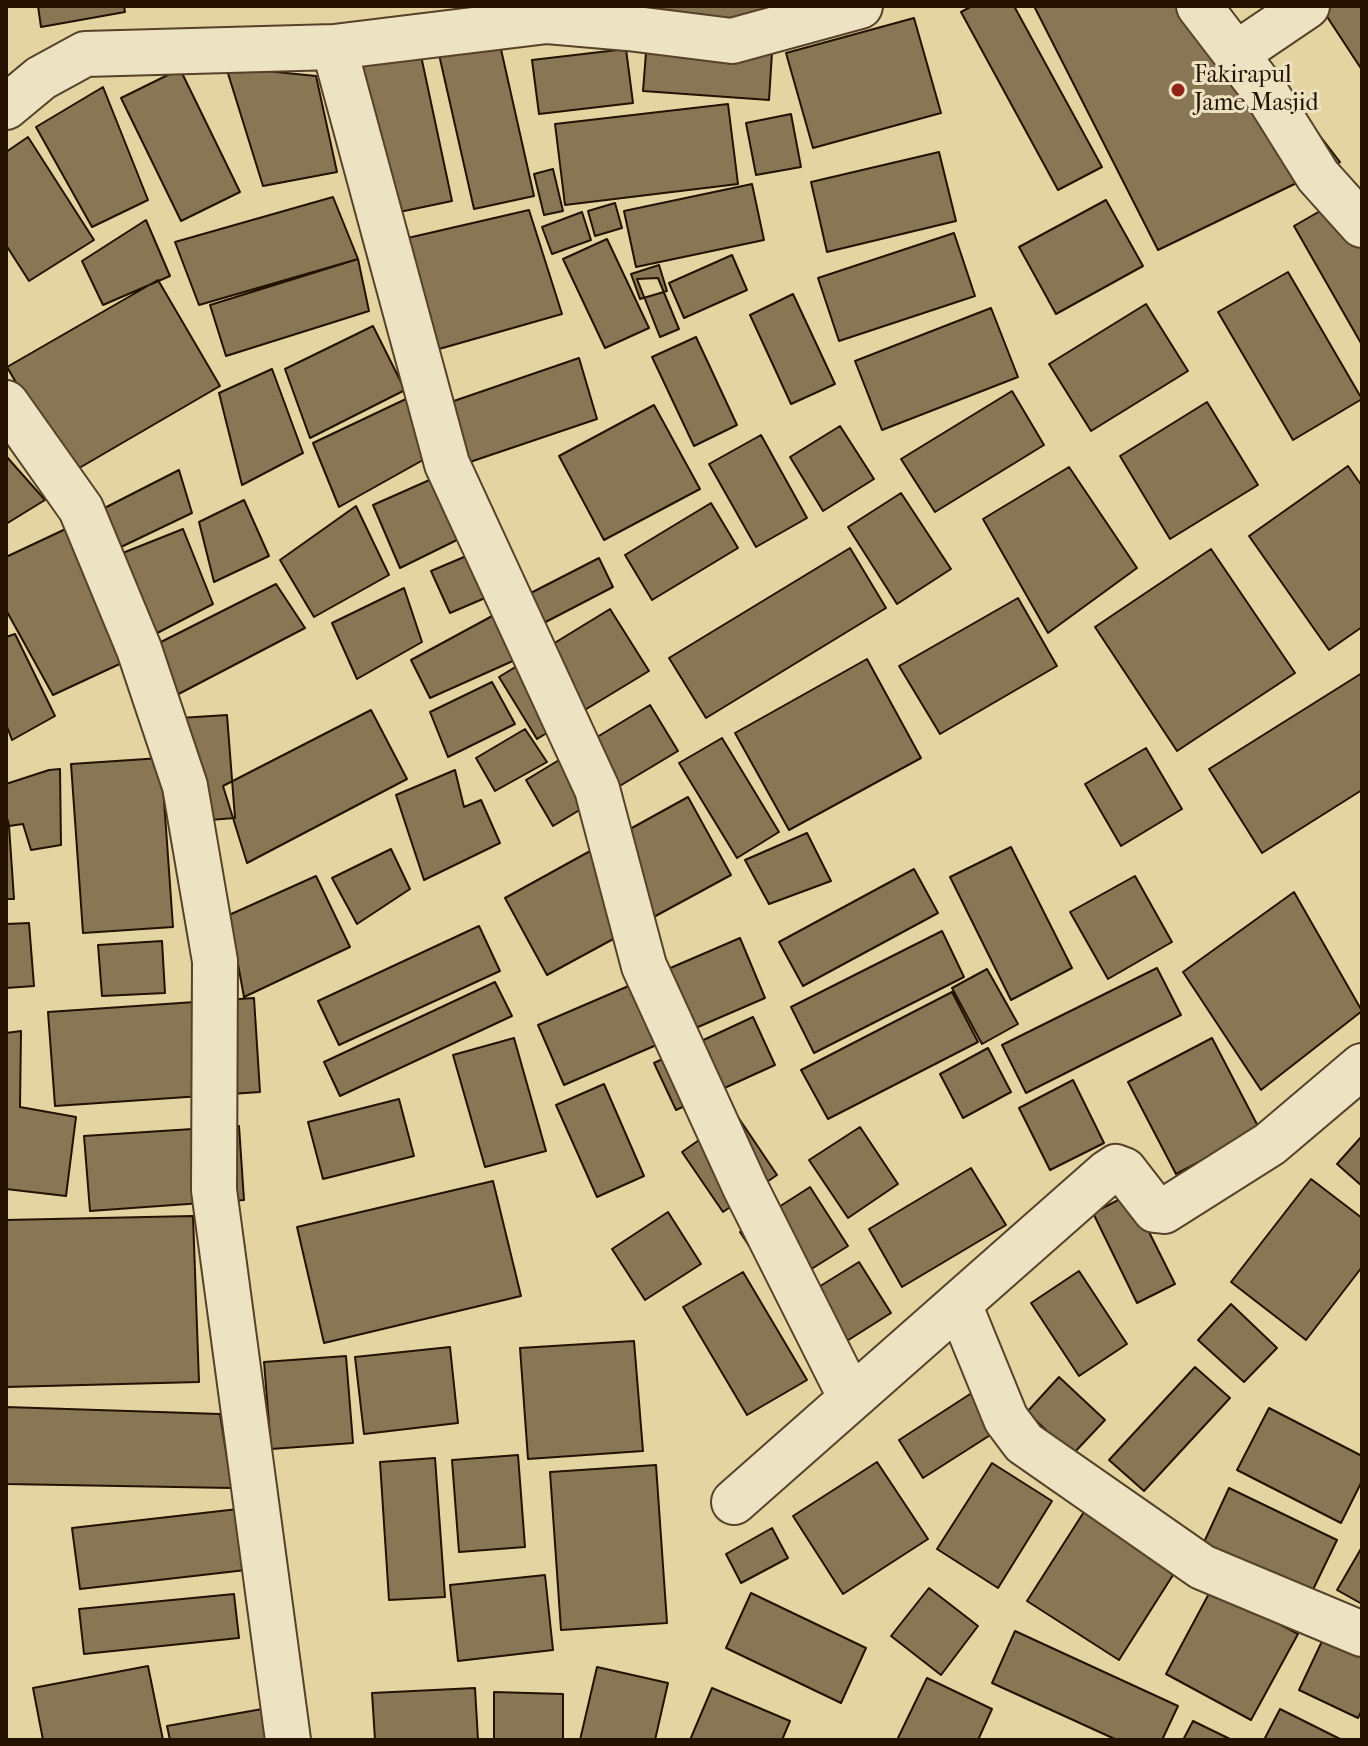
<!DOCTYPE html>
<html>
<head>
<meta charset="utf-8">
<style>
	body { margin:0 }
	#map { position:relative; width:1368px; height:1746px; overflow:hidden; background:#e4d4a2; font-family:"IM FELL French Canon",serif }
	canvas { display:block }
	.frame { position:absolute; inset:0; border:8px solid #251100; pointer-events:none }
</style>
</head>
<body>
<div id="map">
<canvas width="1368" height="1746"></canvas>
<div class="frame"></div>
</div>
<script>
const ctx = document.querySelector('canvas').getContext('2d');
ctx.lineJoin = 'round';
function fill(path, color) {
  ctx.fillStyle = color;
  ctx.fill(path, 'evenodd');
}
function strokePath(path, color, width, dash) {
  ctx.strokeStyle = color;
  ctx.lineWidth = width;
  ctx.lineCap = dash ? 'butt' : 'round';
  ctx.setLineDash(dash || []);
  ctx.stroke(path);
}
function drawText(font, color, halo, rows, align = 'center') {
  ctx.font = font + ' "IM FELL French Canon",serif';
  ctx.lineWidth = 6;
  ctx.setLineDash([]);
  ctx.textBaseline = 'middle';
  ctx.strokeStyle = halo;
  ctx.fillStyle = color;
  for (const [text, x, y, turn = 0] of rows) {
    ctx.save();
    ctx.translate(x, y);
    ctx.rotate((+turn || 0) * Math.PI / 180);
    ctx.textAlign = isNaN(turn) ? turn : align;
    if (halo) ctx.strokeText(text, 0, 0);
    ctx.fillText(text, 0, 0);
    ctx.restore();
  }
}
const building = new Path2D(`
	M38,6h86l1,6 -84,15z
	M660,6h128l-47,16 -77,4z
	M972,6h42l88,161 -44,23 -97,-178z
	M1034,6h186l120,156 -182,88z
	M1320,6h42v64z
	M914,18l27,95 -128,35 -27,-95z
	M648,27l125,10 -4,63 -126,-9z
	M498,36l36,160 -60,13 -36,-159z
	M626,49l7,54 -94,11 -7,-54z
	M420,51l32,150 -67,14 -32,-150z
	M226,67l90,9 21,96 -74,14z
	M180,69l60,123 -59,29 -60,-123z
	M103,87l45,113 -56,27 -56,-100z
	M728,104l10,80 -173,21 -10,-81z
	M791,114l10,53 -45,8 -10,-52z
	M28,137l66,103 -65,41 -23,-36v-93z
	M939,152l17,69 -129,31 -16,-70z
	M553,169l10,42 -19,4 -10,-41z
	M752,184l12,56 -128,27 -12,-56z
	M1362,187v158l-68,-119z
	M333,197l25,62 -159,46 -24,-63z
	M1106,200l37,66 -87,48 -37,-67z
	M615,203l7,25 -27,8 -7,-25z
	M529,210l33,104 -137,39 -26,-113z
	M582,212l9,28 -39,14 -10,-27z
	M146,220l24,56 -67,29 -21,-44z
	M954,233l21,63 -136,45 -21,-63z
	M607,239l42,89 -44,20 -42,-89z
	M732,255l15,35 -63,28 -15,-35z
	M358,259l11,52 -143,45 -16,-51z
	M659,265l8,26 -27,8 -9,-25z
	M1288,272l74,127 -69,41 -75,-128z
	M658,278l21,51 -19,8 -23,-58z
	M158,280l62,106 -151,88 -62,-107z
	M793,294l42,90 -44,20 -41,-89z
	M1146,304l42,67 -97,60 -42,-67z
	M991,308l27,69 -136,53 -27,-69z
	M373,326l32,64 -95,48 -25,-69z
	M696,337l41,88 -43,21 -42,-89z
	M579,358l18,61 -133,45 -16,-61z
	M272,369l31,84 -61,32 -23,-92z
	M1012,391l32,54 -109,67 -34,-53z
	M408,398l24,57 -93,52 -26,-64z
	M1207,402l51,83 -88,54 -50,-83z
	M654,405l46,84 -96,51 -45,-84z
	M840,426l34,53 -51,32 -33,-54z
	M761,435l46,83 -51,29 -47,-83z
	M6,456l39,44 -39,24z
	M1348,466l14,20v141l-33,23 -80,-114z
	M1069,467l68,101 -89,65 -65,-114z
	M179,470l13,43 -94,45 -17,-38z
	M434,478l33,57 -67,33 -27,-63z
	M901,493l50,76 -54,35 -49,-77z
	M244,500l25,56 -55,26 -15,-60z
	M711,503l27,45 -86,52 -27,-45z
	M356,506l33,69 -75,42 -34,-57z
	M72,526l67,129 -86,40 -47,-85v-53z
	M183,529l30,75 -73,38 -30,-84z
	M850,548l36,60 -180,110 -37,-60z
	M1211,549l84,124 -118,78 -82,-124z
	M471,554l21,41 -42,18 -19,-42z
	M599,558l14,29 -77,40 -15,-29z
	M276,584l29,44 -136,71 -22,-50z
	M404,588l18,54 -65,37 -25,-56z
	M1018,598l39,68 -117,68 -41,-68z
	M610,609l39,62 -112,68 -38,-62z
	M494,615l21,45 -85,38 -19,-38z
	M15,634l40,82 -43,24 -6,-16v-87z
	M867,659l54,99 -132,72 -54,-97z
	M1362,673v117l-100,63 -53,-84z
	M492,682l23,42 -67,33 -18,-45z
	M650,705l28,46 -125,75 -27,-46z
	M371,710l36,69 -160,84 -24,-77z
	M227,715l8,103 -64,5 -7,-104z
	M525,729l22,33 -52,29 -19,-33z
	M722,738l57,94 -42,26 -58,-95z
	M1146,748l36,61 -61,37 -36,-62z
	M161,758l12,169 -90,6 -12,-169z
	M60,769l1,76 -30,5 -8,-26 -14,2 -3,-12v-30l43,-14z
	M455,770l9,37 17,-7 19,43 -76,37 -28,-85z
	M688,797l43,78 -184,100 -42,-77z
	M6,821h2l1,5 5,73h-8z
	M807,833l24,48 -62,23 -24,-44z
	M1011,847l61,121 -61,32 -61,-123z
	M391,849l19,40 -53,35 -25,-46z
	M914,869l24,44 -135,73 -24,-44z
	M316,876l34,71 -106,50 -15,-82z
	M1135,876l37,66 -64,37 -38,-67z
	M1294,892l68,119 -101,79 -78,-118z
	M29,923l5,63 -28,2v-64z
	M479,926l21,45 -161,74 -21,-44z
	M942,931l22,46 -150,76 -23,-46z
	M740,938l25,60 -201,87 -26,-60z
	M162,941l3,52 -63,3 -4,-51z
	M1157,968l24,47 -155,78 -24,-48z
	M987,969l31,55 -36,20 -30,-56z
	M495,982l17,34 -172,80 -16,-34z
	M952,992l26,50 -150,77 -27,-49z
	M254,998l6,94 -205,14 -7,-94z
	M753,1017l22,48 -99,45 -22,-47z
	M21,1031l-1,76 56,10 -10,79 -60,-7v-156z
	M514,1038l32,113 -61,16 -32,-112z
	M1212,1038l48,92 -84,44 -48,-92z
	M988,1048l23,44 -48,26 -23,-44z
	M1073,1080l31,63 -54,27 -31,-62z
	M604,1084l40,92 -47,21 -41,-92z
	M399,1099l15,57 -91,23 -15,-57z
	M736,1114l41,61 -54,37 -41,-60z
	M239,1126l5,74 -154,11 -6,-75z
	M860,1127l38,57 -50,34 -39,-58z
	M1362,1136v50l-25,-22z
	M971,1168l35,57 -104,62 -33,-58z
	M1311,1179l51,39v49l-56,73 -75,-58z
	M493,1181l28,115 -197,47 -27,-116z
	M810,1187l38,59 -70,44 -38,-58z
	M1130,1194l45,90 -38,19 -44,-90z
	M668,1212l33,52 -56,36 -33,-51z
	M193,1216l6,166 -193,5v-167z
	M859,1262l32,51 -71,45 -32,-52z
	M1079,1271l48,73 -48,32 -48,-73z
	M743,1272l64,108 -60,35 -64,-108z
	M1231,1304l46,44 -33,34 -46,-42z
	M634,1341l9,110 -115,8 -8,-111z
	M450,1347l8,76 -94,11 -9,-77z
	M346,1356l7,87 -82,6 -7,-87z
	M1195,1367l35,31 -86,93 -35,-31z
	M1059,1377l46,43 -33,35 -45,-43z
	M981,1387l25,38 -83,53 -24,-38z
	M6,1407l214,7 12,74 -226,-4z
	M1269,1408l93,48v25l-21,42 -104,-53z
	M518,1455l7,92 -66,5 -7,-92z
	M435,1458l10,139 -56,3 -9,-138z
	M877,1462l51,77 -85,55 -50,-78z
	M992,1463l60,38 -54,87 -61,-39z
	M656,1465l11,158 -106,7 -11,-158z
	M1229,1488l108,52 -31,64 -107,-51z
	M1089,1504l91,60 -61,96 -92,-59z
	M238,1509l8,61 -166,19 -8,-61z
	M772,1528l16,30 -47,25 -15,-29z
	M1362,1547v57l-25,-14z
	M545,1575l8,75 -95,11 -8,-76z
	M929,1588l49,38 -37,49 -50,-39z
	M1212,1588l86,46 -47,86 -85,-46z
	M751,1593l115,55 -25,55 -115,-55z
	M234,1594l5,44 -155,16 -5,-45z
	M1015,1631l163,75 -16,34h-45l-125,-57z
	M1324,1637l38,18v55l-4,8 -59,-28z
	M148,1666l15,74h-120l-10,-52z
	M597,1667l71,16 -13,57h-75z
	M927,1678l65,31 -14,31h-81z
	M475,1688l3,52h-103l-3,-47z
	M712,1688l78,33 -8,19h-92z
	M494,1692l69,2v46h-69z
	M262,1709l6,31h-98l-3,-14z
	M1280,1709l62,31h-78z
	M1193,1721l39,19h-49z`);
fill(building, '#887654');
strokePath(building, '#251100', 2);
const street = new Path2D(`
	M1199,6l69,90 50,80 44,49
	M334,47l113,417 150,325 47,177 101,221 106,211
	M1236,54l71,-48
	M6,107l35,-29 44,-24 249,-7 213,-26 81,7 104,13 128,-35
	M6,403l75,106 58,140 46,137 30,175 -1,229 74,550
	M959,1304l47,115 18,24 178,124 160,67
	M734,1502l373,-329 9,-6 8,3 31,40 9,1 106,-67 92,-78`);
strokePath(street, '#554228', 48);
strokePath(street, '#ede3c3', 44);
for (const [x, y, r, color] of [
	[1178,90,8,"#8f2418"]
]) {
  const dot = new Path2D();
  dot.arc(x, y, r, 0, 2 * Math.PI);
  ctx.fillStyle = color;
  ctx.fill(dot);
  strokePath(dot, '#ede3c3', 3);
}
drawText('24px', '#251100', '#ede3c3', [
	["Fakirapul",1194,76],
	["Jame Masjid",1194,104]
], 'left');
</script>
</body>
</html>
